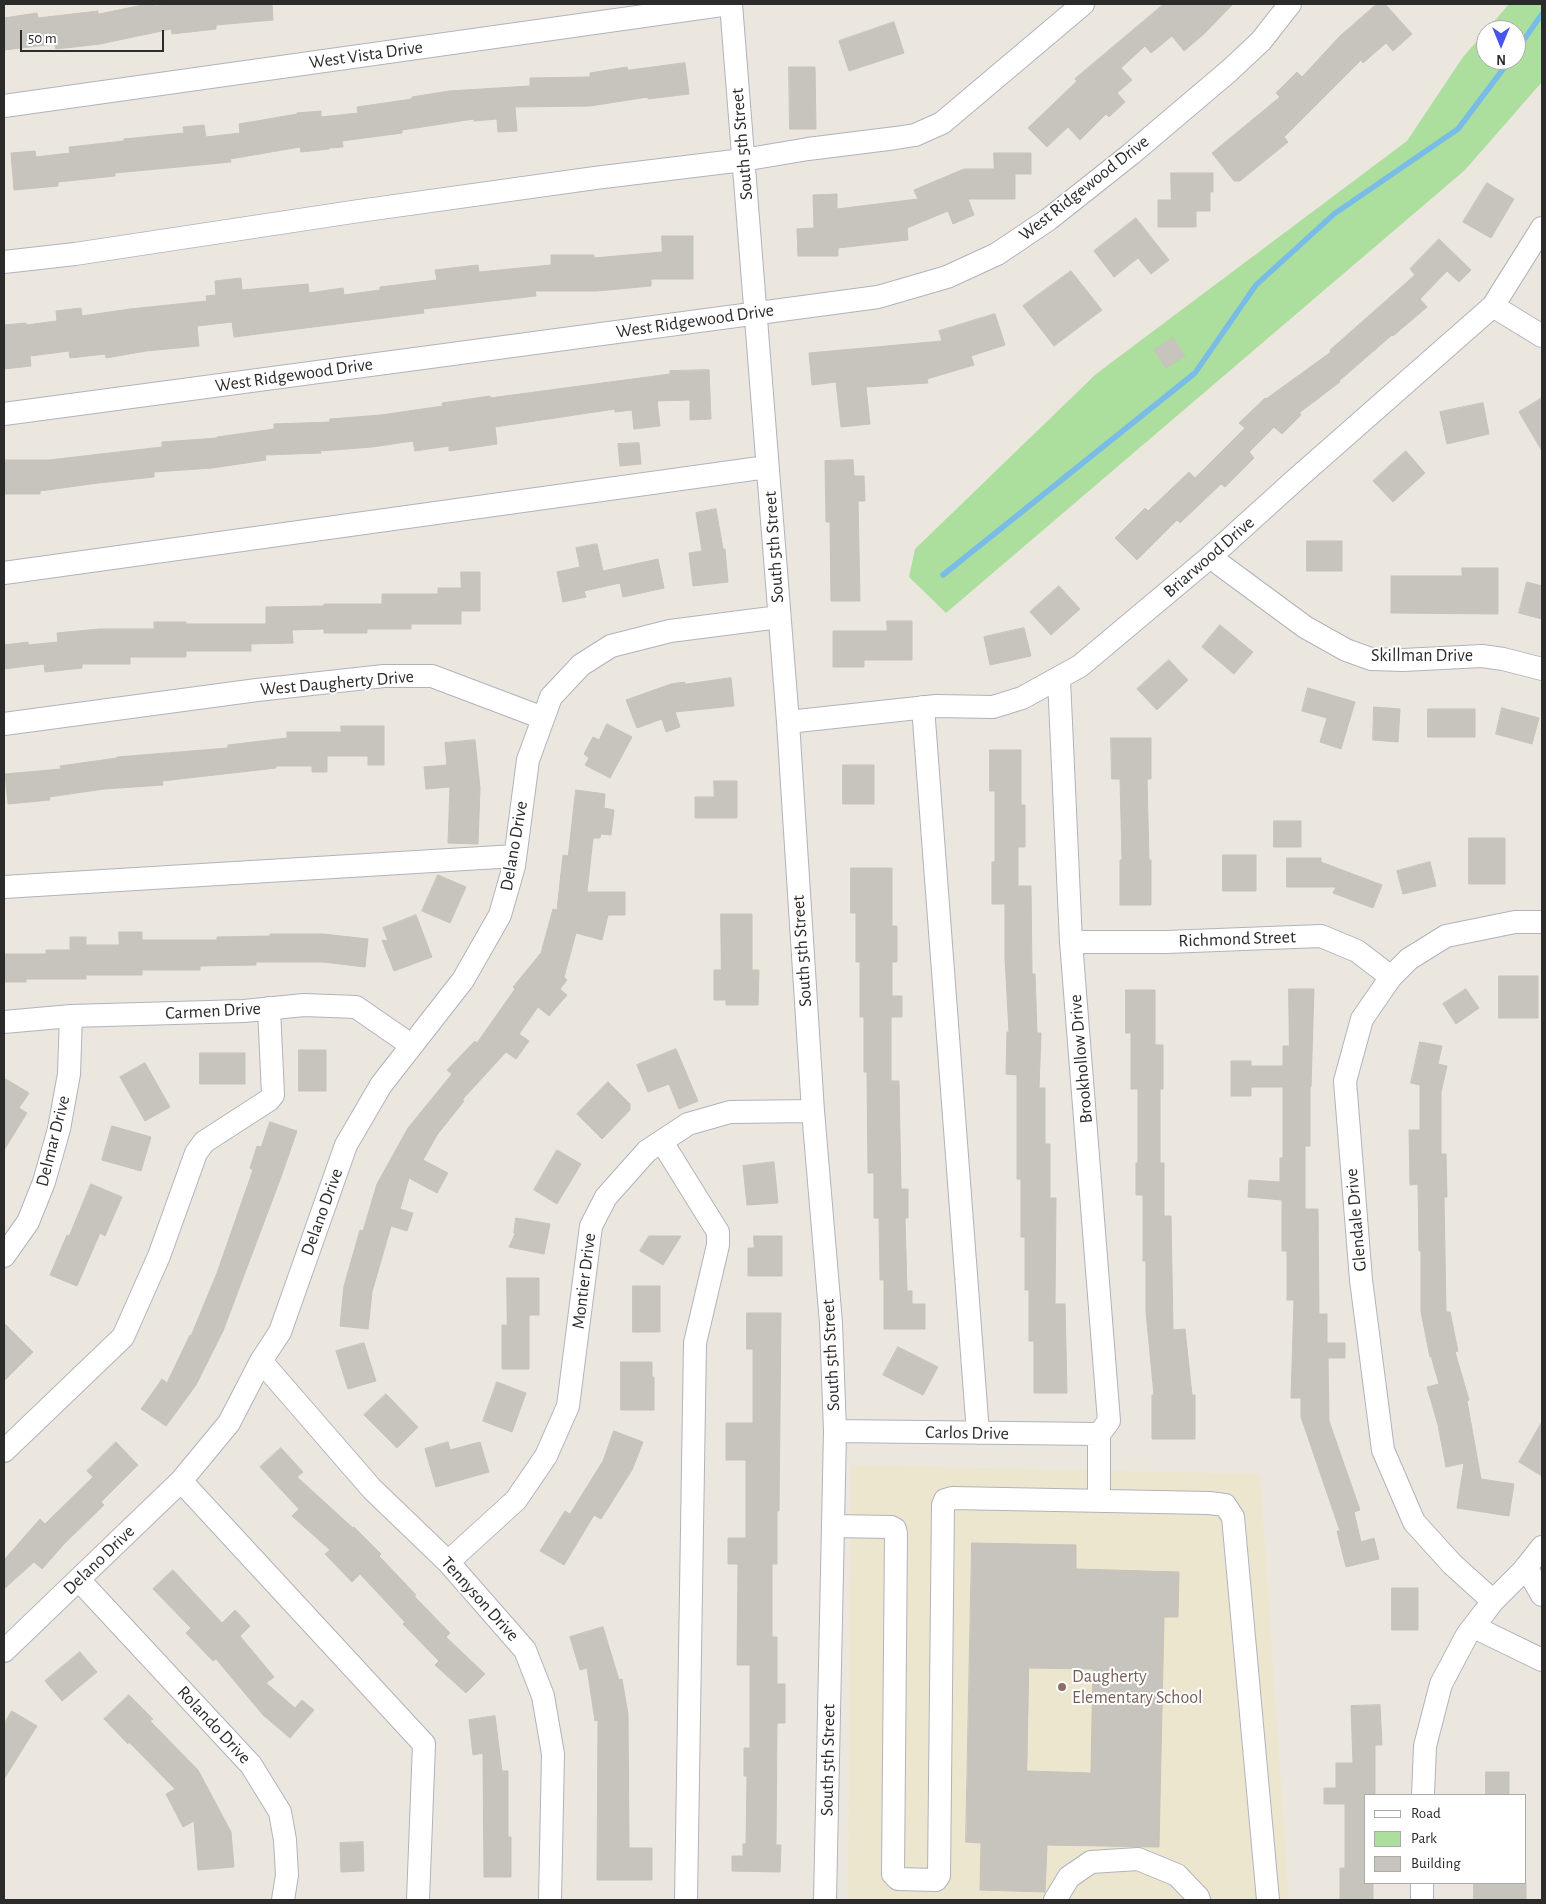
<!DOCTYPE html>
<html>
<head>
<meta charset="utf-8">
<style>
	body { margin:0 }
	#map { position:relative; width:1546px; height:1904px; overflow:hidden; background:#ece7de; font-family:"Alegreya Sans",sans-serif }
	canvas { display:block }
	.frame { position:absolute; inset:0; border:5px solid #2b2b2b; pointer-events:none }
	.legend { position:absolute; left:1364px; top:1794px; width:162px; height:90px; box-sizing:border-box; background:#fff; border:1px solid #aaa; margin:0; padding:6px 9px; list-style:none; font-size:15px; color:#2b2b2b }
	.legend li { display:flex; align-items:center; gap:10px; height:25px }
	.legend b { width:25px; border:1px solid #aaa }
	.north { position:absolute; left:1476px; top:20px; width:50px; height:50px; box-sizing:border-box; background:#fff; border:1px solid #aaa; border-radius:50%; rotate:180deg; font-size:14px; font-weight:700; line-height:20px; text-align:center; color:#2b2b2b }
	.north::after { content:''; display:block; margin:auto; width:18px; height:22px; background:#4954ee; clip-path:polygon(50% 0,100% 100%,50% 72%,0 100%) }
	.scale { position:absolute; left:20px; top:30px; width:144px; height:22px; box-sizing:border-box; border:2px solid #2b2b2b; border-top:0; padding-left:6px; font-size:15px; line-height:18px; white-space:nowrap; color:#2b2b2b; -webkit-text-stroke:4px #fff; paint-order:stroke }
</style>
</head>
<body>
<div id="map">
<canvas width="1546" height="1904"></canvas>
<div class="frame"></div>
<ul class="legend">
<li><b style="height:6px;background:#fff"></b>Road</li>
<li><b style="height:14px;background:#acdf9e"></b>Park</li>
<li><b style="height:14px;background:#c7c4bd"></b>Building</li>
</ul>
<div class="north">N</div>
<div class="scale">50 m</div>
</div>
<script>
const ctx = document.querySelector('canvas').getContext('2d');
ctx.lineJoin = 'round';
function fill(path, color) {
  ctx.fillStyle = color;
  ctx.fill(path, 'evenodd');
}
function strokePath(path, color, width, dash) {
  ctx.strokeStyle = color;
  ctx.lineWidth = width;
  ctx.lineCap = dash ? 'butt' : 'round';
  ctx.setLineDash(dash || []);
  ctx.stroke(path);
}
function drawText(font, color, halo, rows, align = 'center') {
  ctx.font = font + ' "Alegreya Sans",sans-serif';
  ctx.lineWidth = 4;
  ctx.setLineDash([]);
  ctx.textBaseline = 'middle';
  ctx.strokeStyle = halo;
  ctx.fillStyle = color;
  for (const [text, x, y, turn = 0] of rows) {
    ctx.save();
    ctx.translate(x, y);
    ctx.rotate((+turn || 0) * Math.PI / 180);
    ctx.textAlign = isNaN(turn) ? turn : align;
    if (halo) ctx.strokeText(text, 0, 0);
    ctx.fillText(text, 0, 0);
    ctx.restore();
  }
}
fill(new Path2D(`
	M851,1465l409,9 29,426h-441z`), '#ece6cf');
fill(new Path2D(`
	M1509,4h33v78l-77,88 -519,443 -37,-36 6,-28 181,-175 311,-233 56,-84zM1486,30h30v30h-30z`), '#acdf9e');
strokePath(new Path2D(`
	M1516,51l26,-37
	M943,575l252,-202 61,-88 78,-71 124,-85 52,-69`), '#78bce7', 5.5);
const building = new Path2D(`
	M148,4h6l1,2 30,-2h87l1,16 -57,5v4l-44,5 -1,-5 -71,15 -44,5 -1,-5 -51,6v-32l33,-5 1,5 60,-7v3z
	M1164,4h69l-28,29 -21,18 -12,-15 -21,17 -6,-7 -24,22 11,12 -15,13 8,9 -16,15 -3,-3 -26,26 -12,-13 -21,20 -19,-19 49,-47 -2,-2z
	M1377,4h8l27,30 -19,17 -7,-8 -23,20 -2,-3 -77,77 4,5 -48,39h-6l-22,-28 68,-56 -4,-4 21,-21 5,5 38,-41z
	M894,22l10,31 -55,18 -10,-30z
	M685,63l4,31 -41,5v-2l-58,9 -75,1 2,24 -19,1 -1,-13 -23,2v-2l-72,11v3l-60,8 1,6 -14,1v1l-28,3 -1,-5 -70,12 1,3 -116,11v3l-57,6v4l-44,4 -3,-37 24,-2 1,6 34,-4 -1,-6 55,-6v-2l60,-6 -1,-6 21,-2 2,12 34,-4 -1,-9 58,-10v-1l24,-2v6l37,-4 -1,-6 55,-8v-2l37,-6 81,-5v-8l60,-1v-4l37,-6 1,3z
	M789,67h26l1,62h-26z
	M994,153h37v21h-16v25h-47l6,16 -21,9 -5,-13 -41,17 1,12 -70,8v8h-40l-1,-27 17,-1 -1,-33 24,-1v15l81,-10 -4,-9 50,-21h30z
	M1171,173h42v19h-3v19h-14v16h-38v-27h13z
	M1487,183l27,16 -23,39 -28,-16z
	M1136,218l33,42 -18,14 -13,-16 -24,19 -20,-26z
	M662,236h31v43h-42v7l-54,5h-62l1,5 -113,13 1,4 -190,24 -2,-15 -35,4 2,20 -53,5 -40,7 -1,-4 -35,4 -1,-7 -39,5 1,10 -27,3v-44l22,-2v2l31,-4 -1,-10 25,-3 1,8 48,-7 77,-8 -1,-5 10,-1 -1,-14 26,-3 1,12 66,-6 1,9 34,-5 1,7 36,-5v-3l57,-7 -2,-10 43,-5 1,7 72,-7v-10h43v3l68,-6z
	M1439,239l32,31 -12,12 -12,-11 -27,28 7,8 -34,29 -1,-1 -53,46 1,1 -41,31 2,2 -19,19 -8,-7 -25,25 5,6 -29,29 -4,-3 -41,39 -3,-3 -40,40 -22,-22 30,-30 3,3 41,-39 6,6 50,-50 -6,-5 26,-25 1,1 65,-47 -1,-2 85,-75 -5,-6z
	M1071,271l31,39 -48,36 -31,-40z
	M995,314l10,31 -34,11 3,9 -47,14 1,4 -62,4 4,37 -29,3 -5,-45 -24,3 -3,-32 133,-12 -3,-10z
	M1173,338l12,18 -19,12 -12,-18z
	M709,370l2,49 -21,1v-20l-33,1 3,25 -26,3 -2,-19 -17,2v-3l-120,18 2,17 -48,7v-5l-34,5 -2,-10 -41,6 -52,4 1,2 -56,2 1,5 -54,8 -58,4v5l-56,6 -58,8v3h-36v-34h45l113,-13v-5l55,-4v-1l57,-8v-5l56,-2v-3l51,-4 62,-9 -1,-3 48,-7v2l180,-24v-3z
	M1542,398v53l-23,-39z
	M1483,403l6,31 -42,10 -7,-32z
	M639,443l2,21 -21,2 -2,-22z
	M1406,451l19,22 -32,29 -20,-21z
	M853,460l1,16h10l1,25h-7l2,100h-29l-1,-79h-4l-1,-61z
	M716,509l7,40h2l3,33 -35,4 -4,-33 13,-2 -6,-38z
	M1307,541h35v30h-35z
	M597,544l6,27 55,-12 6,29 -41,9 -3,-14 -36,8 2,6 -23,5 -6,-30 23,-5 -4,-19z
	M1462,568h36v46l-107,-1v-37h71z
	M461,572h19v39h-19v13h-50v5h-44v4h-43v-4l-32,1 1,13 -42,1v7h-65v6h-56v7h-48v4l-37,4 -1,-8 -40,5v-24l24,-3v3l30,-3 -1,-9 42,-4h55v-7h32v2h80v-17l58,-1v-2h58v-10h56v-6h23z
	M1527,582l15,4v33l-23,-6z
	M1059,586l21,23 -29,26 -21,-23z
	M887,621h25v39h-48v7h-31v-36h54z
	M1220,625l33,27 -19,22 -32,-27z
	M1024,628l7,28 -41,9 -6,-28z
	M1169,660l19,20 -31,30 -20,-21z
	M731,678l3,28 -59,6 5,15 -14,5 -4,-13 -25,9 -11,-28 45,-16 14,-2v2z
	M1308,688l47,14 -14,47 -21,-7 7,-24 -25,-7z
	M1374,707l26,2 -2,33 -25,-2z
	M1502,708l37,10 -7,26 -36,-10z
	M1428,709h47v28h-47z
	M607,724l25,13 -22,41 -25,-13 4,-7 -5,-4 9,-17 6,3z
	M341,726h43v39h-16v-9h-41v16h-15v-6h-36v2l-114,13 1,4 -59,4 -55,8 1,3 -42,4 -3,-30 56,-5 -1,-3 57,-8v-1l111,-9v-3l59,-7v-6h54z
	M1111,738h40v41h-4l2,81h2v45h-31v-45h2l-2,-81h-8z
	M475,740l5,48 -2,56 -30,-1 2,-56 -24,2 -2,-22 23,-2 -2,-22z
	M990,750h31v55h4v42h-7v39h13l1,88h3l2,59h4l-2,55h6v56h5v54h6l-1,106h10l2,89h-33v-52h-5v-51h-4v-53h-4v-58h-4v-104l-11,-1 1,-42h2l-4,-74v-54h-13v-42h3v-71h-5z
	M843,765h31v39h-31z
	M714,781h23v37h-42v-21h19z
	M576,790l29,4 -1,14 10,2 -3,25 -10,-1 -1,4h-7l-6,54h38v23h-17l-6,25 -26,-7 -12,44 3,3 -7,9 7,6 -18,21 -11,-9 -19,27 10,7 -13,18 -10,-7 -44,48 2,1 -27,34 -14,25 25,13 -11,20 -28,-15 -9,31 13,4 -6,18 -16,-5 -19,66 -4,37 -28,-3 4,-40 16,-56 3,1 14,-47 31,-56 44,-54 -5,-4 28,-29 2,2 38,-54 -2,-2 28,-34 12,-44 4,1 6,-55 5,1z
	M1274,821h27v26h-27z
	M1469,838h36v46h-36z
	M1223,855h33v36h-33z
	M1287,858h34v4l61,23 -9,23 -40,-15 3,-6h-49z
	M1430,862l6,24 -33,8 -6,-23z
	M851,868h41v58h5v36h-5v34h10v21h-11v64h8l2,108h7v29h-3l2,73h5v13h13v25h-41v-49h-4l-1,-62h-5v-45h-6l-1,-101h-3v-55h-4v-55h-4v-49h-5z
	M438,875l28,12 -16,36 -28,-12z
	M721,914h31v56h7l-1,35h-32v-5h-12v-30h7z
	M416,915l16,42 -38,14 -12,-31 6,1 -5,-13z
	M119,932h23v8h75v-3l53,-1v-2h53l45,5 -3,28 -42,-5h-67v3l-56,1v4h-58v5h-56v4h-60v3h-22v-28h42v-4h24v-13h16v8h33z
	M1499,976h39v42h-39z
	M1289,989h25l-3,98h-1v59h-5v63h13l1,105h8v29h18v15h-17l1,63 31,89 -6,2 7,30 13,-4 5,21 -33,8 -9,-36h3l-39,-114v-19h-10l3,-98h-7v-49h-5v-51l-34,-3 1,-17 31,2v-24h3v-71h-32v9h-20v-35h20v5h32v-20h6z
	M1466,989l13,19 -23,16 -13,-20z
	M1126,990h29v55h8v44h-3v74h4v53h7l2,114 12,-1 7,66h3v44h-43v-44h2l-8,-83v-51h-3v-66h-7v-32h2v-74h-7v-56h-5z
	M1420,1042l22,4 -4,18 9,2 -6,26v62h5l1,43h-3l2,115h4l8,39 -3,1 14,48 -2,1 14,78 33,5 -5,32 -52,-8 7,-45 -18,4 -8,-42 -11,-38 12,-3 -8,-28 -1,1 -9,-45v-61h-2l-1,-67 -8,1 -1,-55h11v-45l-9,-2z
	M676,1049l22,52 -19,8 -10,-25 -21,8 -11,-27z
	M299,1050h27v41h-27z
	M200,1053h45v31h-45z
	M145,1063l25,44 -25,14 -25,-44z
	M4,1078l25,15 -10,15 8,5 -23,37z
	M608,1082l22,22v6l-28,29 -25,-25z
	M270,1122l27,9 -16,46 -58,154 -27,54 -30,41 -25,-17 21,-30 5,4 23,-48 1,1 26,-63 36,-103 -3,-2 7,-22 4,1z
	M112,1126l39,11 -10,34 -39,-11z
	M557,1150l24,14 -24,40 -23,-14z
	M774,1162l4,41 -31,2 -4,-39z
	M91,1184l31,13 -17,39 -5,-3 -23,53 -27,-11 17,-40 2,1z
	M516,1218l34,6 -6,30 -35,-7 6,-13 -1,-1z
	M649,1236h32l-18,29 -23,-14z
	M754,1236h28v40h-34v-28h6z
	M507,1278h32v37h-10v54h-27v-44h5z
	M633,1286h27v46h-27z
	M747,1313h34l-2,198h-2v53h-5v73h5v47h8v39h-8l-1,122h5l-1,27 -48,-1v-15h11v-12h3l1,-68h-3v-28h6v-83h-13l1,-101h-10v-26h18v-78h-20v-37h27v-74h-6z
	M4,1323l29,29 -29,29z
	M364,1343l12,38 -28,8 -12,-38z
	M898,1347l40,20 -15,28 -40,-20z
	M621,1362h31v15h2v33h-33z
	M497,1382l29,11 -14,39 -29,-11z
	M386,1394l32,33 -21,21 -33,-33z
	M1542,1422v54l-23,-14z
	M614,1431l29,11 -11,28 -31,49 -7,-4 -30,50 -24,-14 25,-40 5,3 33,-53z
	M116,1442l22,23 -37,37 3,3 -40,39 -22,25 -8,-7 -30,27v-29l36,-41 5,5 48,-47 -6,-6z
	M448,1442l2,8 30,-8 9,30 -53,15 -11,-38z
	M281,1448l22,24 -6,5 56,51 1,-1 27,27 -2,2 37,39 -2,1 36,37 -4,4 39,37 -19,19 -31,-28 4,-4 -36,-37 2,-2 -45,-48 -8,8 -27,-28 5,-4 -38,-34 7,-7 -39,-42z
	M972,1543l104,2v24l103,3 -1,45h-14l-5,230 -112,-2 -2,47 -65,-2 1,-47 -15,-1zM1029,1668l64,1 -2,104 -64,-2z
	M173,1570l49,53 13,-13 15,16 -10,10 34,41 -8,6 29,25 7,-8 12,10 -24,28 -27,-23 -47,-56 -3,2 -27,-28 5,-5 -38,-39z
	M1392,1588h26v42h-26z
	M603,1627l16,53 3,-1 6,35 1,134h23v32h-55l1,-160 -3,1 -8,-53 -7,2 -10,-33z
	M80,1652l17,20 -35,29 -17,-20z
	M129,1695l24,24 -3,2 48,49 33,62 3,35 -36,3 -4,-49 -11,6 -17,-33 9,-5 -46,-47 -1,2 -24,-25z
	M1380,1705l2,40h-7v50h-10v88h8v17h-33v-32h5v-64h-21v-16h12v-25h17l-2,-57z
	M12,1711l25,15 -33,53v-55z
	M495,1716l7,55h6v66h3v40h-27l-1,-124 -10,2 -4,-35z
	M1486,1772h23v23h-23z
	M363,1842l1,29 -23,1 -1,-29z
	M1474,1883h52v17h-52z`);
fill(building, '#c7c4bd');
strokePath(building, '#c7c3b8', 1);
const minor = new Path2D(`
	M731,4l57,718 25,389 18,212 4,108 -10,469
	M4,106l725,-102
	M4,262l71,-8 284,-43 236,-33 148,-18 65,-11 88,-11 19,-3 27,-12 141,-119
	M1493,306l49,30
	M4,414l874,-117 69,-20 50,-23 52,-35 82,-65 98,-83 32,-30 29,-37
	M1210,557l95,70 41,23 25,9 32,1 79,-4 21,3 39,10
	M4,573l763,-106
	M1059,679l12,263 38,479 -10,13
	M923,707l55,726
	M788,722l148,-16 57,1 29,-9 58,-32 130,-109 84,-76 199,-175 49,-78
	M4,724l253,-34 127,-14h48l111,42
	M4,887l511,-31
	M1071,942h95l155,-6 36,15 34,26
	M4,1022l67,-6 173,-5 60,-6 52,2 55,38
	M662,1142l56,90v13l-23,98 -9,557
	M4,1256l24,-34 16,-40 15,-53 10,-55 2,-58
	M261,1361l111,128 76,73 77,88 18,46 10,58 -3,146
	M835,1431l264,3
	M4,1451l119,-114 36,-81 37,-103 8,-11 65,-42 4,-5 -4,-87
	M181,1481l243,263 -6,156
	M1099,1501v-67
	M833,1526l58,1 4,2 1,5 -3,340 5,5 38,1 3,-4 4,-371 2,-5 7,-2 257,5 16,2 8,12 35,383
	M448,1562l68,-62 30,-44 22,-50 23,-180 15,-29 41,-46 41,-27 42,-12 83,-1
	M1526,1567l16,28
	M79,1580l172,185 29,47 5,28 2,35 -4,25
	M1493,1601l-41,-37 -38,-42 -31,-72 -22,-170 -16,-199 17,-62 29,-42 18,-18 37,-23 69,-14h27
	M1474,1627l68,33
	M4,1651l177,-170 48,-58 32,-62 19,-29 66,-187 35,-60 82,-105 37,-65 14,-49 14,-106 23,-63 30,-32 30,-19 59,-15 109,-14
	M1423,1795l2,-49 16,-62 26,-49 26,-34 30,-30 19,-24
	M1422,1883v17
	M1055,1900l14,-23 22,-15 47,-3 39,16 21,22 1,3`);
strokePath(minor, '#b1b2bd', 24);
strokePath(minor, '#fff', 22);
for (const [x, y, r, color] of [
	[1062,1687,5,"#8d6e63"]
]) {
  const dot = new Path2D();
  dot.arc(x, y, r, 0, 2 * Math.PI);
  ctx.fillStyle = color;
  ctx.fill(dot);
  strokePath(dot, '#fff', 2);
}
drawText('18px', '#2b2b2b', '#fff', [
	["West Vista Drive",366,55,-8],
	["South 5th Street",742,144,-95],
	["West Ridgewood Drive",1084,188,-38],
	["West Ridgewood Drive",695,321,-8],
	["West Ridgewood Drive",294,375,-8],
	["South 5th Street",774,547,-94],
	["Briarwood Drive",1209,557,-41],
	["Skillman Drive",1422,656],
	["West Daugherty Drive",337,683,-5],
	["Delano Drive",514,846,-80],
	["Richmond Street",1237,939,-2],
	["South 5th Street",802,951,-94],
	["Carmen Drive",213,1011,-3],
	["Brookhollow Drive",1081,1059,-95],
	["Delmar Drive",53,1141,-76],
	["Delano Drive",322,1212,-70],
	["Glendale Drive",1356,1220,-95],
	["Montier Drive",584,1281,-83],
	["South 5th Street",831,1355,-93],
	["Carlos Drive",967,1433,1],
	["Delano Drive",99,1560,-44],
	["Tennyson Drive",480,1599,48],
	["Rolando Drive",214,1725,47],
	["South 5th Street",828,1760,-89]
]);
drawText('18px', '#785e54', '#fff', [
	["Daugherty",1072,1677],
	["Elementary School",1072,1698]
], 'left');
</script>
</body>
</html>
